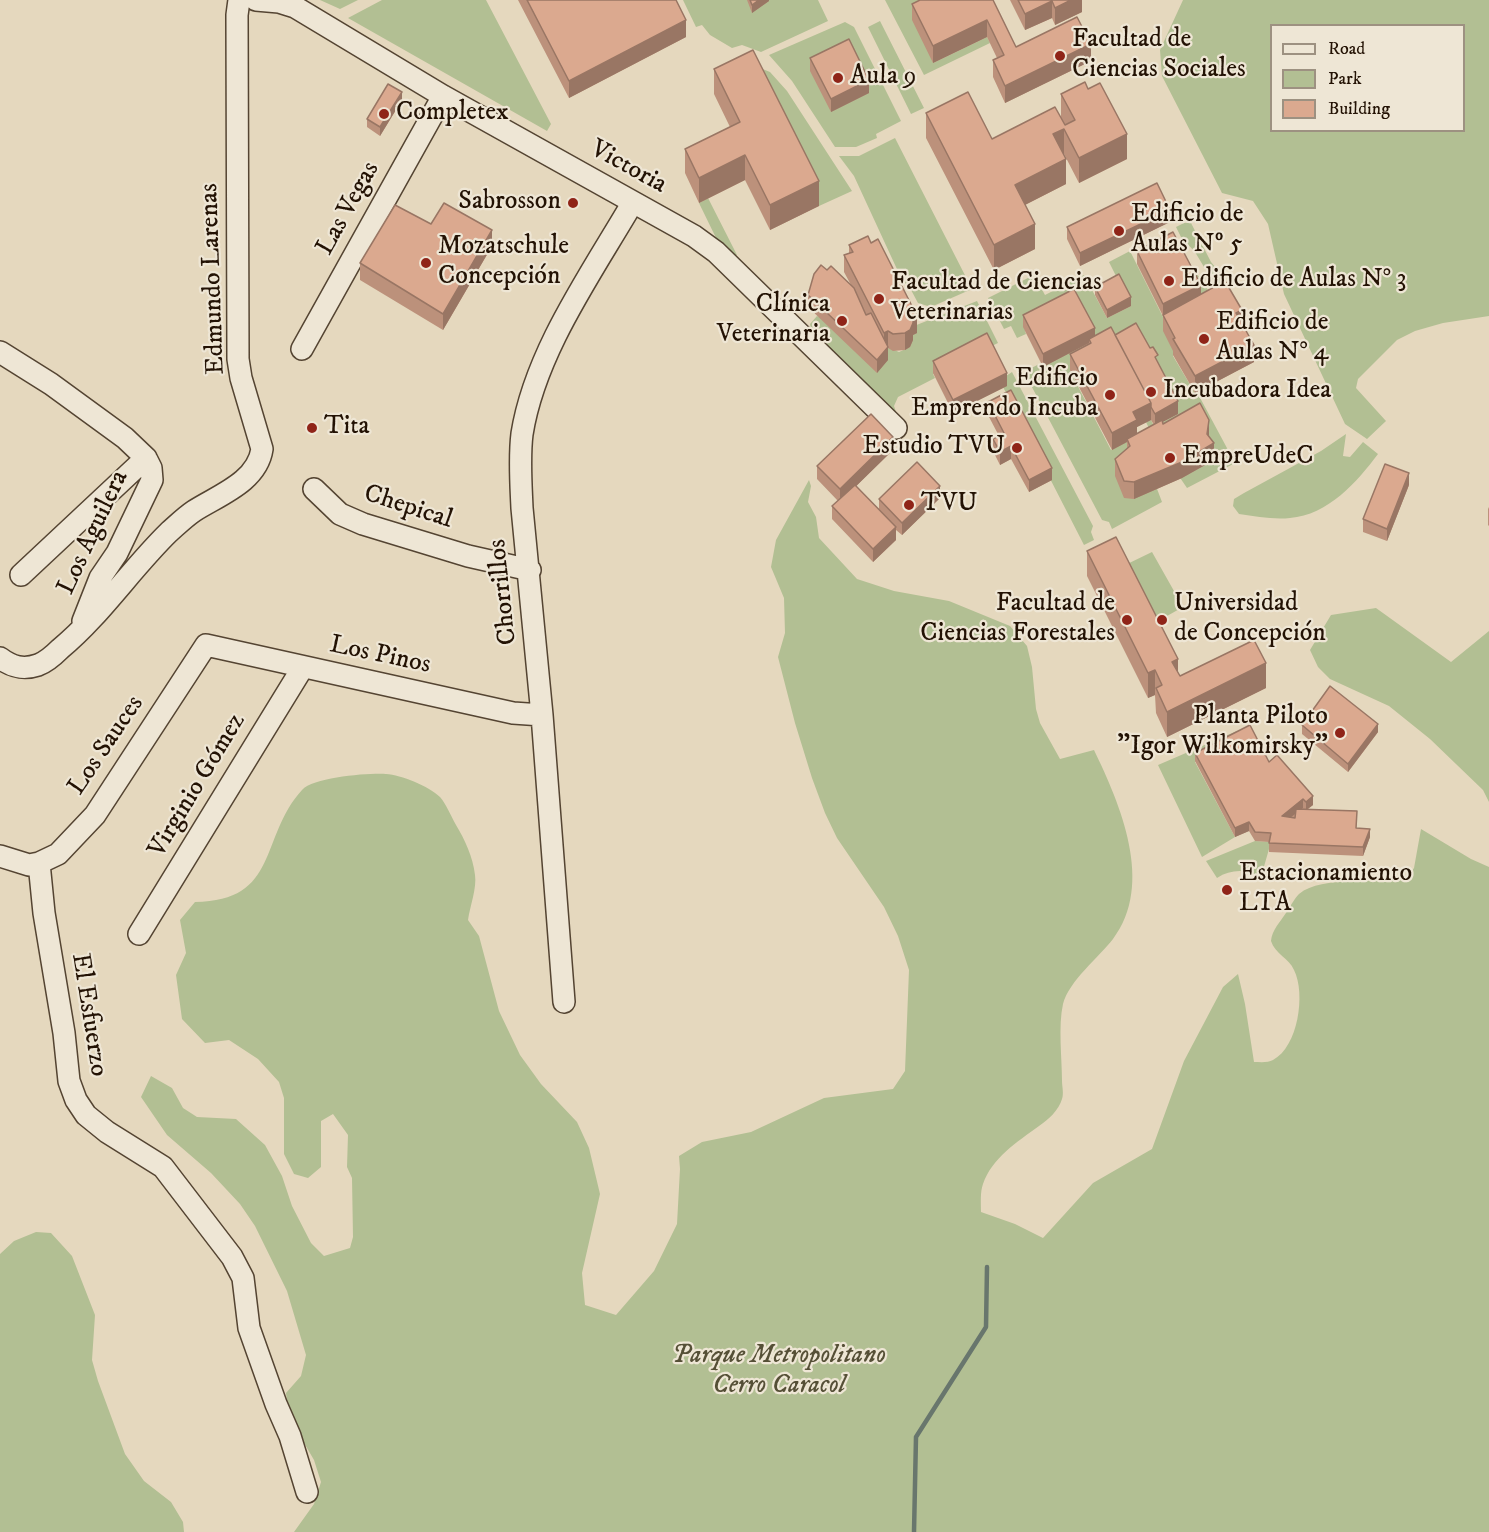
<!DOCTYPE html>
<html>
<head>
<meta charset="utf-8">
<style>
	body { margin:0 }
	#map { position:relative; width:1489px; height:1532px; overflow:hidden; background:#e5d8be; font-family:"IM FELL DW Pica",serif }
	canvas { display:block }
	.legend { position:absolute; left:1270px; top:24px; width:195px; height:108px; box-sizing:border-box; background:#eee6d5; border:2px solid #9d9181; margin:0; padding:8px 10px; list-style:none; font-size:18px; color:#231204 }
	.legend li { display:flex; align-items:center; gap:12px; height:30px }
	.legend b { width:30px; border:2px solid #9d9181 }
</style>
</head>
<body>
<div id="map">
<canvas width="1489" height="1532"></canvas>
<ul class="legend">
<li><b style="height:8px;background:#eee6d5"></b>Road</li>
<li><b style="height:16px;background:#b2bf93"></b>Park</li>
<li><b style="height:16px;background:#dba98f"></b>Building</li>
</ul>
</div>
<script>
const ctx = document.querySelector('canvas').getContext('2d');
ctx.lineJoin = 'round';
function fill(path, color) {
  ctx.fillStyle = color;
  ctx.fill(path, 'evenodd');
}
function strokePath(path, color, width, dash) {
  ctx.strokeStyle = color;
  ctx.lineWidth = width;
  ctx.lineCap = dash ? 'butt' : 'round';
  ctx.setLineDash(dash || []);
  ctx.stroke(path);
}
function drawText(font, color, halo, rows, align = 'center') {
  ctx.font = font + ' "IM FELL DW Pica",serif';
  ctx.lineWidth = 4.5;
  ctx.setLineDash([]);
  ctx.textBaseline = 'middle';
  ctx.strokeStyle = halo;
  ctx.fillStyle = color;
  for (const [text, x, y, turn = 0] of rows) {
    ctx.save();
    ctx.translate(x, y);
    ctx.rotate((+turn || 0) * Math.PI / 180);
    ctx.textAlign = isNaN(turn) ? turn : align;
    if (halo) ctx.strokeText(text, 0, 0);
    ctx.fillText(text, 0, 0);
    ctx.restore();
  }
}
fill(new Path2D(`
	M320,0h38l-18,9z
	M382,0h104l65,124 -4,7 -199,-113z
	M683,0h135l10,21 -67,31 -19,-7 -10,3 -22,-13 -8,-10 -6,2z
	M885,0h69l-21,63 54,-26 3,6 -66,32z
	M1183,0h306v316l-46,7 -28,8 -18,9 -39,39 -2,9 30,33 -19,18 -22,-15 -61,-130 -16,-70 -15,-23 -31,-8 -60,-117 -2,-26zM1272,26h192v104h-192z
	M880,21l44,87 -13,6 -43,-87z
	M845,22l9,5 47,94 -25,13 1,4 -21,9h-21l-43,-66 -23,-26z
	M760,68l10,4 17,19 65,100 -33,15 -66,-131z
	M895,138l77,151 -41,18 -13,-4 -8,-15 -8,-8 -48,-104 -15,-20h20z
	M708,198l29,57 -4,3 -15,-16 -19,-39z
	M1184,223h7l20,39 10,12 11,22 -22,-19 -15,-25 -14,-15 -5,-10z
	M1130,251l33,66 18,-66 27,39 6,4 -41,62 22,37 3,1 37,69 -48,25 -32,-47 -9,-19 5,-2 3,6 24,-12 -108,-43 41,79 26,-14 25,66 -50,27 -3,-7 -7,-2 -78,-148 17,-9 3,4 -20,-40 2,7 -9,4 -6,-12 -7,3 -16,-31 46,-23 11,20 39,-20 23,43 24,-12 -22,-44z
	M977,301l21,42 -65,31 2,4 -37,19 -4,9 3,9 -85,-81 -2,-10 7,-8 82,36 11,-5 4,-21z
	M1012,372l81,154 -2,6 3,8 -10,5 -81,-158v-9z
	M1346,434l-3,22 7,1 13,-15 15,12c-21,28 -50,61 -88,64 -17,2 -34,-2 -51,-4l-6,-8 1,-7 10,-6 77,-42z
	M809,480l2,6 -3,16 8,15 3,21 38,41 37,12 55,10 61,25 17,20 5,21 4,42 4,14 20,36 34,-9c26,54 61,134 19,189 -14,18 -44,42 -50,65 -5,22 -1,54 -1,77 0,5 2,13 0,18 -3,11 -14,21 -23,27 -22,16 -47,32 -56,58 -3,8 -2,19 -2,28l34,12 28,14 50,-55 59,-34 32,-88 39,-74 15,-13 7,30 9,58c6,0 14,1 19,-2 25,-13 33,-66 21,-90 -5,-12 -19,-16 -23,-29 1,-11 9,-19 15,-28 4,-6 8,-14 13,-19 24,-20 79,-8 109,-18l6,-8 7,-39 50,30 18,8v665h-1195l20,-28 7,-22 -7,-22 -25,-43 -3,-24 15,-17 5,-21 -19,-64 -32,-65 -15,-22 -29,-31 -44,-38 -26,-38 10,-21 21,12 11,20 14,9 39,2 29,26 17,31 10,30 19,37 13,13 26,-8 3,-11 -1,-59 -5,-11 1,-32 -15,-21 -12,7v46l-13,11 -14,-4 -10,-20v-56l-5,-16 -21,-23 -29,-19 -24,3 -23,-24 -6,-44 10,-22 -6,-33 15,-18c85,-1 64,-65 107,-112 12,-13 66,-17 84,-16 15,1 43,12 54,23 6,7 11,19 16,28 9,15 17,32 19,50 2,13 -5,31 -7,45l11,16 20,75 21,44 21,29 36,38 12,26 11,46 -18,79 3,32 31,10 38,-44 23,-47 3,-55 -1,-13 23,-14 49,-10 73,-34 69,-9 12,-18 4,-101 -11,-34 -14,-29 -47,-69 -12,-25 -13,-35 -17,-55 -17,-66 7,-24 -1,-35 -13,-31 5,-27z
	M1152,552l31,55 -32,18 -30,-58z
	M1376,608l75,54 38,-31v171l-6,-12 -53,-51 -41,-33 -59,-27 -12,-12 -8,-17 21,-35z
	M1237,731l4,6 -46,25 40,75 -33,20 -44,-92z
	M1255,841l16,1 -10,35c-14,-8 -30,-8 -44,1l-11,-17z
	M36,1232l15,1 21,23 23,59 -3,45 6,21 27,73 19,27 27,21 12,20 1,10h-184v-278l14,-13z`), '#b2bf93');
strokePath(new Path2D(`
	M914,1532l2,-95 70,-110 1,-60`), '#68766d', 4.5);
const minor = new Path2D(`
	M256,0l23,2 16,5 148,89 251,140 22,16 180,176
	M302,349l141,-253
	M0,352l51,32 74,54 21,20 5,10 1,12 -35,73 -17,25 -17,43
	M314,489l26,25 23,10 105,32 62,14
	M21,575l125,-117
	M0,658c12,9 23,12 38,7 8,-3 16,-10 22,-16 41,-34 71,-80 109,-117 8,-7 16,-15 25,-21 25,-16 63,-29 68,-62l-21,-71 -3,-19 -1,-344 2,-15
	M0,856l29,9 10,-2 19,-9 37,-39 111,-170 307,68 29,2
	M39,863l5,50 20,120 5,48 7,19 10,15 21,17 56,35 69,90 11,21 6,50 27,76 14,32 17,56
	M139,934l164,-267
	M564,1002l-22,-287 -20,-207c-1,-24 -3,-50 0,-74 13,-82 69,-160 111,-232`);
strokePath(minor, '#544432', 24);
strokePath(minor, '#eee6d5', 21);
fill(new Path2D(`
	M518,0h158l10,37 -117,61z
	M747,0h22v1l-17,12z
	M993,0l23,47 75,14 -86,42 -12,-26v-17l4,-2 -10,-21 -54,26 -21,-43v-16z
	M1010,0h72v12l-27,13 -3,-7 -27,12z
	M810,58l59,35 -38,19 -21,-41z
	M714,69l105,137 -49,24 -25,-50 -46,23 -14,-30v-24l45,-22 -16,-33z
	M1061,94l66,65 -48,24 -15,-29h-1l3,30 -41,21 10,44 -41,21 -68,-132v-25l66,26 69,-21z
	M402,100l-22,36 -13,-9v-8z
	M1170,222l-90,44 -13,-27v-12z
	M431,224l61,22 -49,84 -83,-50v-17z
	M849,245l68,88 -4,2v5l-3,7 -5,3 -12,1 -5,-3v12l-11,13 -69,-66v-12l19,-25 24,15 -7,-13v-17l5,-2z
	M1137,251l105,71 12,40 -59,31 -22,-38v-4l-10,-20v-15l-26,-52z
	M1095,287l36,19 -24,12 -12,-23z
	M1023,315l72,21 20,-1 43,29 20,50 -16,8 1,2 46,12 5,24 -32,18 -48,21 -10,-1 -9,-22v-17l12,-10v-7l-15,8 -42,-80v-16l19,-11 -46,24 -20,-40zM1151,420l3,5 -17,9v-7z
	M933,361l74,25 -54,27 -20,-40z
	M988,402l64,78 -23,12 -18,-33 -11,6 -7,-14v-12l6,-3 -11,-21z
	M893,450l-37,36 23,23v-10l61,-1 -38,37 -6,-5v10l-23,22 -41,-43v-13l6,-5 -21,-22v-13z
	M1409,485l-22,56 -24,-9v-13z
	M1489,507v19l-1,-1v-16z
	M1087,551l93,125 86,12 -99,49 -11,-24 -1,-18 -7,3 -61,-122z
	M1302,725l76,7 -30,40 -46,-38z
	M1195,753l74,9 44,43 -6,5 50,9 -1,9 14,9 -7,19 -94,-4v-10l-14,-1 -6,-10 -14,6 -40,-76z`), '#bc917b');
fill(new Path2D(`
	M759,0h10v1l-17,12v-8z
	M1071,0h11v12l-27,13v-17z
	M1052,1v17l-27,12v-16z
	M686,20v17l-117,61v-17z
	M987,20v17l-54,26v-17z
	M1091,44v17l-86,42v-17z
	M869,80v13l-38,19v-13z
	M402,92v8l-22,36v-9z
	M1064,129v25l-11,5v-25z
	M1127,134v25l-48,24v-25z
	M745,155v25l-46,23v-25z
	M1066,159v25l-51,26v-25z
	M819,181v25l-49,24v-25z
	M1170,210v12l-90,44v-13z
	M1035,224v25l-41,21v-25z
	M492,230v16l-49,84v-16z
	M1201,285v13l-38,19v-13z
	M1131,297v9l-24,12v-8z
	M1242,310v17l-6,-14z
	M917,316v17l-4,2v5l-3,7 -5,3v-17l8,-15z
	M1095,328v12l-6,-1v4l-46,24v-13z
	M888,331v29l-11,13v-13l7,-10v-17z
	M1254,345v17l-59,31v-17z
	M1007,373v13l-54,27v-13z
	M1178,401v13l-23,12v-12z
	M1151,403v17l-14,7v9l-10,3v3l-15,8v-17l21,-21z
	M1209,420v17l5,6v17l-32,18 -48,21v-17l73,-48z
	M893,437v13l-53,52v-13z
	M1011,446v13l-11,6v-13z
	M1052,468v12l-23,12v-12z
	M1409,473v12l-22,56v-12z
	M940,486v12l-38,37v-12z
	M896,527v13l-23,22v-13z
	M1178,659v24l-6,-21z
	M1266,663v25l-99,49v-25z
	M1155,670v25l-7,3v-25z
	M1378,724v8l-30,40v-8z
	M1313,796v9l-7,5v-8z
	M1303,799v9l-21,16v-8z
	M1249,822v9l-14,6v-9z
	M1370,829v8l-7,19v-9z`), '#997664');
const building = new Path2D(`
	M527,0h149l10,20 -117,61z
	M750,0h9l-7,5z
	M920,0h73l23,47 61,-30 14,27 -86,42 -12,-26 11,-5 -17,-35 -54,26 -21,-42z
	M1018,0h53l-16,8 -3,-7 -27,13z
	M849,39l20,41 -38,19 -21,-41z
	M753,50l66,131 -49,24 -25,-50 -46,23 -14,-29 55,-27 -26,-53z
	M1085,82l3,7 12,-6 27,51 -48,24 -15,-29 -11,5 13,25 -51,26 20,39 -41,21 -68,-132 42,-21 24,47 63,-32 10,18 10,-5 -14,-26z
	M388,84l14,8 -22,35 -13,-8z
	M1157,183l13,27 -90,43 -13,-26z
	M444,203l48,27 -49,84 -83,-51 35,-58 36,19z
	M1173,232l28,53 -38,19 -26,-53z
	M868,236l3,7 7,-4 39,77 -4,2v5l-3,7 -5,3 -12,1 -5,-3 -4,2 -40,-78 9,-3 -4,-7z
	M821,265l6,5 4,-4 23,22 12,27 5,-2 17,34 -11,13 -69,-65 6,-21z
	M1119,274l12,23 -24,13 -12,-23z
	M1225,281l17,29 -6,3 18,32 -59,31 -22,-37 2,-1 -12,-23z
	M1074,289l21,39 -52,26 -20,-39z
	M1136,323l14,25 3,-1 5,8 -3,2 23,44 -23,13 -4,-7v-4l-36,-68z
	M1111,327l40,76 -18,9 4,8 -25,13 -42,-79 21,-11 -2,-4z
	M987,333l20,40 -54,27 -20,-39z
	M1011,390l41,78 -23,12 -18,-34 -11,6 -7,-13 11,-6 -16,-31z
	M1200,403l9,17 -2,14 7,9 -32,19 -48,20 -10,-1 -9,-22 15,-13 -3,-7 35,-19 1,4z
	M871,414l22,23 -53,52 -23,-23z
	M917,462l23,24 -38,37 -23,-24z
	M1385,464l24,9 -22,56 -24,-10z
	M855,485l41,42 -23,22 -41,-43z
	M1116,537l62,122 -6,3 8,14 74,-36 12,23 -99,49 -11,-24 6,-3 -7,-15 -7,3 -61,-122z
	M1330,686l48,38 -30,40 -46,-39z
	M1250,725l19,37 8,-7 36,41 -7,6 -3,-3 -21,17 13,2 1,-9 61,2 -1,17 14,1 -7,18 -94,-4 2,-10 -16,-1 -6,-10 -14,6 -40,-75z`);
fill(building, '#dba98f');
strokePath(building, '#997664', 1.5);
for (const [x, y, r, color] of [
	[1060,56,6,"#8f2418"],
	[838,78,6,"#8f2418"],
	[384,114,6,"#8f2418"],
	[573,203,6,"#8f2418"],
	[1119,231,6,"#8f2418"],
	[426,263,6,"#8f2418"],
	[1169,281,6,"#8f2418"],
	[879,299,6,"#8f2418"],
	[842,321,6,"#8f2418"],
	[1204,339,6,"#8f2418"],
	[1151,392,6,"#8f2418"],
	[1110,395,6,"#8f2418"],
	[312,428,6,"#8f2418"],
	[1017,448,6,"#8f2418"],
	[1170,458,6,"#8f2418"],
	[909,505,6,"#8f2418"],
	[1127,620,6,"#8f2418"],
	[1162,620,6,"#8f2418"],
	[1340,733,6,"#8f2418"],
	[1227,890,6,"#8f2418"]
]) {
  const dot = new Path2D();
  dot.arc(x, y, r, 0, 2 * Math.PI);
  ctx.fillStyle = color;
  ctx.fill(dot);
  strokePath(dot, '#eee6d5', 2);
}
drawText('26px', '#231204', '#eee6d5', [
	["Facultad de",1072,41],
	["Ciencias Sociales",1072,71],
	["Aula 9",850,78],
	["Completex",396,114],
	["Sabrosson",561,203,"right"],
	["Edificio de",1131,216],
	["Aulas Nº 5",1131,246],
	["Mozatschule",438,248],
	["Concepción",438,278],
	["Edificio de Aulas N° 3",1181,281],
	["Facultad de Ciencias",891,284],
	["Veterinarias",891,314],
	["Clínica",830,306,"right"],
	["Veterinaria",830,336,"right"],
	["Edificio de",1216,324],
	["Aulas N° 4",1216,354],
	["Edificio",1098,380,"right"],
	["Emprendo Incuba",1098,410,"right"],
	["Incubadora Idea",1163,392],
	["Tita",324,428],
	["Estudio TVU",1005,448,"right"],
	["EmpreUdeC",1182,458],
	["TVU",921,505],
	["Facultad de",1115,605,"right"],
	["Ciencias Forestales",1115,635,"right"],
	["Universidad",1174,605],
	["de Concepción",1174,635],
	["Planta Piloto",1328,718,"right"],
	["\"Igor Wilkomirsky\"",1328,748,"right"],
	["Estacionamiento",1239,875],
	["LTA",1239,905]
], 'left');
drawText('26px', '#231204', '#eee6d5', [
	["Victoria",628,168,29],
	["Las Vegas",349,209,-61],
	["Edmundo Larenas",214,279,-92],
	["Chepical",408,508,18],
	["Los Aguilera",94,533,-65],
	["Chorrillos",504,592,-96],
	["Los Pinos",380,656,12],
	["Los Sauces",107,746,-56],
	["Virginio Gómez",198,786,-59],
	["El Esfuerzo",88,1015,81]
]);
drawText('italic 26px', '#554f36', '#eee6d5', [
	["Parque Metropolitano",779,1357],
	["Cerro Caracol",779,1387]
]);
</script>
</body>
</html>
